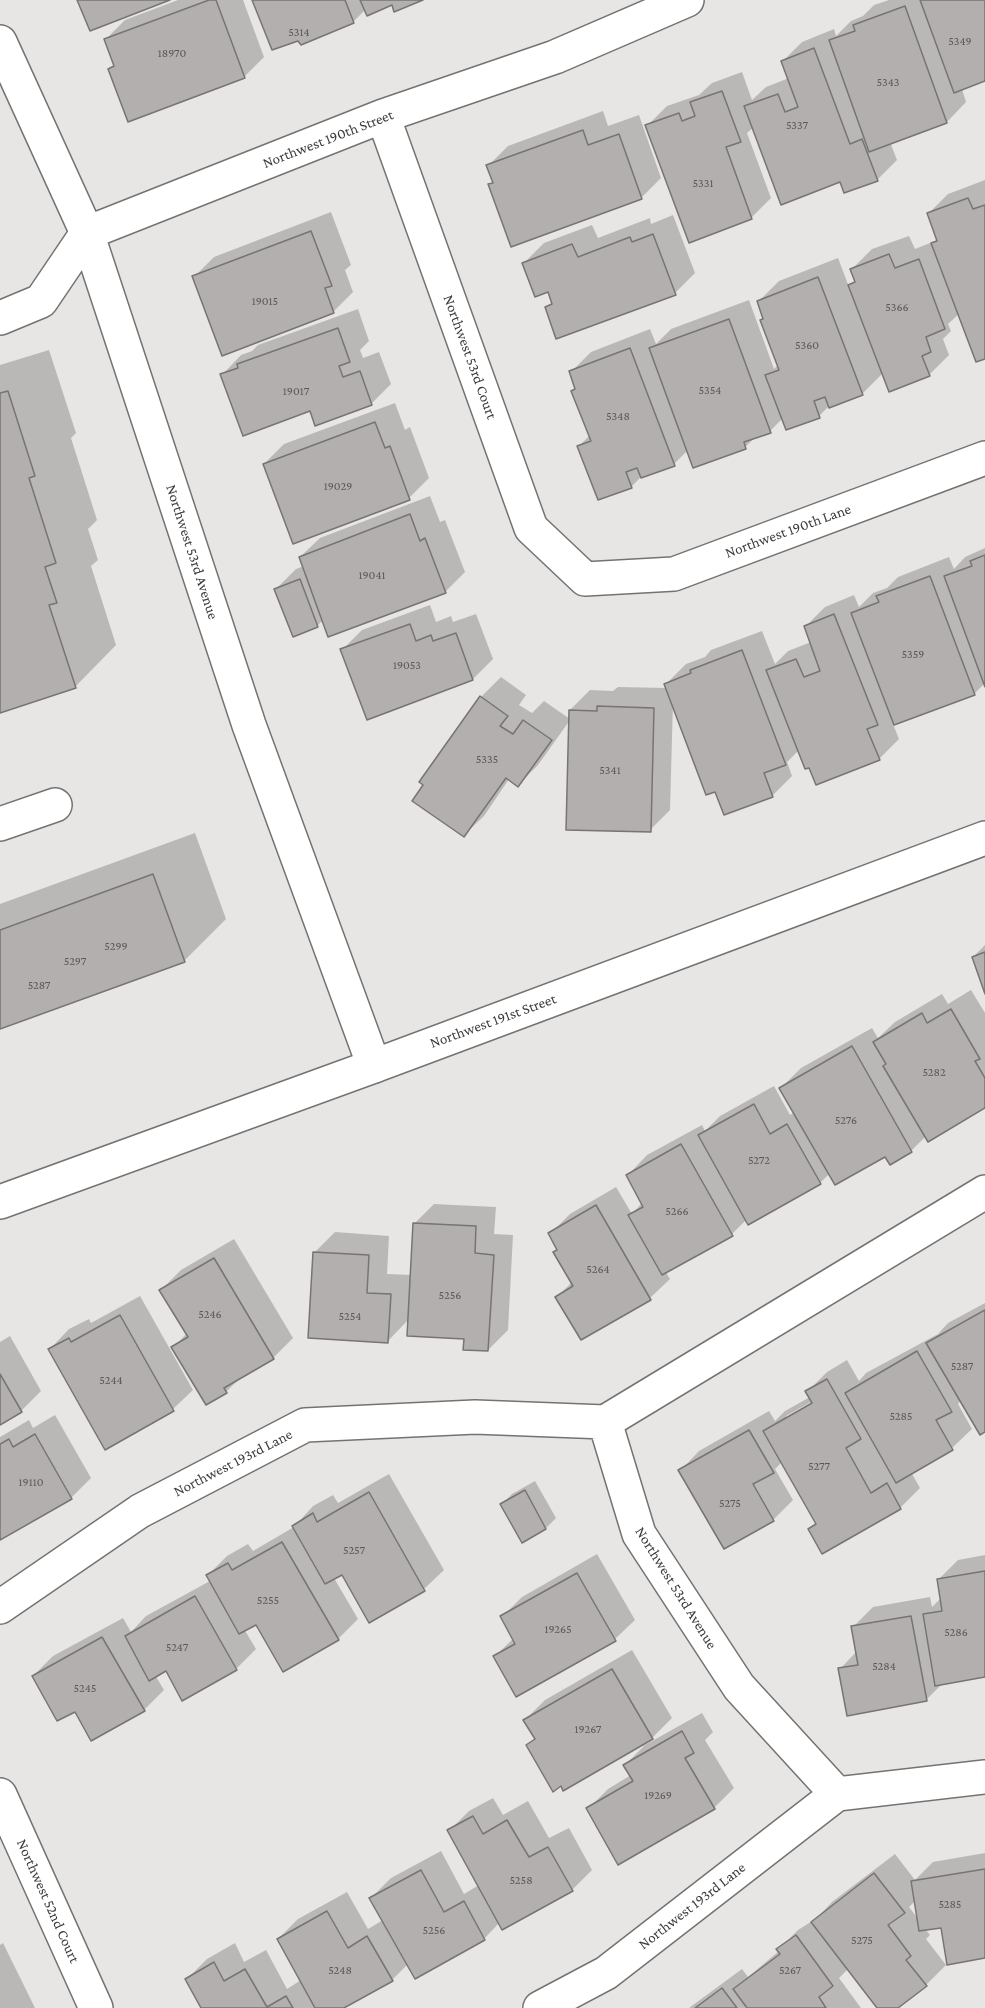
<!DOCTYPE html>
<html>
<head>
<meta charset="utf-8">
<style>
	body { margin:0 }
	canvas { display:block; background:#e8e6e4 }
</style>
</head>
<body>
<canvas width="985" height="2008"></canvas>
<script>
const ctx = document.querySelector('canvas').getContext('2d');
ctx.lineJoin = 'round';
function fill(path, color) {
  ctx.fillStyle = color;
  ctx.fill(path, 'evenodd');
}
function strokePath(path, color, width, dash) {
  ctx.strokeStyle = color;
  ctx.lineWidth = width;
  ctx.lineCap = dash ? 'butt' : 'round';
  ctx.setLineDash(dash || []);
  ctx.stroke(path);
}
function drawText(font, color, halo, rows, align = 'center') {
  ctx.font = font + ' "Crimson Pro",serif';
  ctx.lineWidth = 5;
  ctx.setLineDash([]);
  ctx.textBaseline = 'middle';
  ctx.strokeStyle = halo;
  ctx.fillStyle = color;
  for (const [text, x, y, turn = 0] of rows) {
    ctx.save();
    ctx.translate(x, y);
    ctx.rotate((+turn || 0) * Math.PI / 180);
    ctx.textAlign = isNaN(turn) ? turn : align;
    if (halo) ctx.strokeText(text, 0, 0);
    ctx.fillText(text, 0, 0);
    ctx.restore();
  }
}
fill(new Path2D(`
	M178,0h65l21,57 -20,20 -134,-8 5,-5 -10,-24 20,-20z
	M254,0h165l-26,3 -27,6 -13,13z
	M889,0h96v80l-23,9 4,13 -19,20 -57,20 7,18 -20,20h-36l-87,-53 -7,6 24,65 -20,20 -104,-92 20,-20 32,-11 13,-12 30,-11 10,28 14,-13 23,-9 -7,-16 20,-20 32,-13 2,7 15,-15 12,-5 11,-11z
	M603,111l5,15 31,-11 22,63 -20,20 -151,-13 4,-4 -6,-15 20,-20z
	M985,180v177l-26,-43 -11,10 3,7 -8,8 6,16 -20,20 -46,-2 -21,21 -33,12 -10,10 -36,2 -13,13 -13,5 -12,11 -57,3 -14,14 -33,13 -10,10 -52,-41 11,-11 -17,-44 3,-3 -5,-16 20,-20 59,-23 6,15 15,-15 78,-29 25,69 4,-4 -16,-45 2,-2 -5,-17 20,-20 59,-23 11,29 6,-7 -3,-11 20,-20 37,-13 6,13 20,-8 2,-2 -9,-25 20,-20z
	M331,212l20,53 -6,5 8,22 -20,20 -139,-35 20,-20z
	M673,215l22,58 -20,20 -129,15 7,-7 -4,-11 -25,-27 20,-20 48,-18 6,13 52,-20 1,6z
	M358,309l11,32 -9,9 3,8 16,-6 12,32 -20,20 -60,6 -89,-35 19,-20 11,-4 6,-6z
	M49,350l27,83 -5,5 26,82 -9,9 10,31 -7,6 25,79 -41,42 -75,24v-346z
	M395,403l10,27 5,-3 19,51 -20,20 -145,-34 20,-20z
	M430,496l10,26 5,-2 20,52 -20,20 -122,28 -6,6 -41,-37 20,-20 8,-3 -4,-9 20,-19z
	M985,548v135l-11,11 -81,30 6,15 -20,20 -69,7 -11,-16 -12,12 5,14 -20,20 -56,-6 -43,-88 -3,108 -20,20 -80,-110 -32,45 -20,20 -9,-6 -25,37 -20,19 17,-138 20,-20 25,18 -7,10 13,8 12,-12 26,18v-9l20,-20 23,1 5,-4 50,1 -2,-4 20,-20 19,-7 6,-7 51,-19 13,33 13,-13 23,-9 -6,-15 20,-20 29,-12 5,12 14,-14 14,-5 11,-11 51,-20 5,12 11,-12z
	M430,605l6,17 15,-6 2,6 23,-8 17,45 -20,20 -105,39 -26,-68 20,-20z
	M195,833l31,86 -42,42 -184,66v-123z
	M985,945v44l-12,-32z
	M971,990l14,23v93l-59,30 -15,15 -21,12 -5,-8 -55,18 -10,10 -74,37 -14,14 -67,37 5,8 -20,19 -93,-1 15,-15 -13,-33 -9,-15 20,-20 46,-27 16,27 10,-11 -14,-28 19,-20 55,-30 3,6 15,-15 54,-30 16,29 5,-3 -14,-24 20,-20 71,-40 6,10 17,-16 47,-28 6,10z
	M434,1204l62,3 -2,27 19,1 -5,95 -20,20 -23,-12 -56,-19 -21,22 -73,-89 20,-20 54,4 -2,38 25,1 2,-51z
	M234,1239l59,99 -20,20 -31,18 -16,16 -53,-44 14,-15 -26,-43 20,-20z
	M140,1296l53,94 -20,19 -123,-60 19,-20 20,-10 2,4z
	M985,1303v128l-24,-31 -3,4 14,25 -20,19 -41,24 9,16 -20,20 -90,21 7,-7 -35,-60 -7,7 18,31 -20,20 -93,-49 19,-20 70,-40 6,10 10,-10 25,-14 -3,-5 20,-20 20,-12 12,21 7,-8 72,-39 10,-11zM818,1398l1,3 -33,19v-4z
	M10,1336l31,55 -20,20 -21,12v-81z
	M55,1415l36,63 -20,20 -71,41v-102l29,-17 4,8z
	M389,1474l55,96 -20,19 -82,-16 -8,5 24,41 -20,20 -82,-16 -12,6 12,20 -20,20h-69l-12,6 9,15 -20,20h-69l-42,-34 20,-20 70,-38 8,14 15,-16 64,-35 -3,-5 20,-20 21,-12 5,7 41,-24 19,-21 20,-11 5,8z
	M535,1481l21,37 -10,10 -23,13 -21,-37 10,-10z
	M597,1554l38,66 -20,19 -121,18 20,-19 -12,-21 20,-20z
	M985,1555v120l-42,8 -17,17 -86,-31 17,-18 -4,-24 20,-20 57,-10 2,10 9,-9 -3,-18 20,-20z
	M632,1650l40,68 -20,20 -124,7 7,-7 -10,-18 20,-20z
	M702,1713l11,19 -8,8 29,48 -20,20 -126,1 20,-20 23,-14 -6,-10 20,-20z
	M493,1798l10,17 25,-14 21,37 20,-10 23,42 -20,20 -69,38 -3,-6 -16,17 -76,25 -16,16 -51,28h-138l-16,-29 20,-20 28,-16 9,19 22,-12 21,39 14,-9 -23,-41 20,-20 49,-27 21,37 15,-9 -12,-22 20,-20 50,-27 23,43 15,-9 -30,-54 20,-20z
	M985,1853v104l-42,-31 -18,3 5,6 -4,4 20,26 -20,20 -31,23h-16l-31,-39 -9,9 22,30h-172l53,-39 6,8 31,-26 -1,-1 20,-20 19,-12 15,-16 63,-48 20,26 18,-18zM916,1900l3,20 -10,-13z
	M3,1943l32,65h-35v-63z`), '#0003');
const building = new Path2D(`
	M77,0h93l-80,31z
	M209,0h7l29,78 -117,44 -20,-53 6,-3 -10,-27z
	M252,0h93l9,23 -53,22 -3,-4 -26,9z
	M360,0h63l-29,12 -2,-7 -25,11z
	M920,0h65v81l-31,12z
	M905,6l42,117 -78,29 -40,-112 26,-9 -2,-6z
	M814,48l36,96 12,-5 16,42 -34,12 -4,-11 -59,23 -37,-99 34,-12 7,18 13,-5 -17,-46z
	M722,91l19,51 -15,5 26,72 -63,24 -44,-118 34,-12 3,8 13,-5 -5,-14z
	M583,130l5,15 31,-11 23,65 -131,48 -23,-63 5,-1 -7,-18z
	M968,198l5,11 12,-4v154l-9,3 -45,-119 6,-2 -10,-28z
	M311,231l21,55 -7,2 9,25 -112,43 -30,-80z
	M653,234l23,61 -120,44 -11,-32 7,-3 -4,-12 -13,5 -13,-34 50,-19 6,13 52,-20 2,5z
	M889,254l6,14 24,-9 26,70 -19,8 5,15 -9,4 8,20 -41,16 -41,-107 7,-3 -5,-13z
	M818,277l45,118 -34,13 -4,-11 -11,4 6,17 -34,12 -21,-55 14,-5 -19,-50 3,-1 -6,-18z
	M729,319l42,114 -27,9 2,7 -53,19 -44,-120z
	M338,328l12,34 -11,4 4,11 17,-6 12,34 -57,21 -5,-15 -67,25 -23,-62 18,-6 -1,-4z
	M630,348l45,118 -34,12 -4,-10 -11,4 6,16 -34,12 -21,-54 14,-5 -20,-50 4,-2 -6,-18z
	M8,391l27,85 -6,2 27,85 -11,4 12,36 -8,2 27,83 -76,25v-320z
	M375,422l10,26 5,-2 20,54 -117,44 -30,-80z
	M410,514l10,27 5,-3 21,55 -118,44 -29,-80z
	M985,555v132l-41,-111 28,-10 -2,-5z
	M930,576l45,119 -81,30 -43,-112 28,-11 -3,-6z
	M300,579l18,48 -25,10 -19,-48z
	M834,614l44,111 -11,4 13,31 -64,25 -7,-17 -4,1 -39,-99 30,-11 8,18 16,-6 -16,-45z
	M410,624l6,17 15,-6 2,6 23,-8 17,47 -106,40 -27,-71z
	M742,650l44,115 -22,8 9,24 -49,18 -9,-23 -9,3 -42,-111 27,-11 -1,-3z
	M480,696l28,20 -8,10 13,8 10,-14 29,20 -34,47 -12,-9 -42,59 -52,-36 11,-16 -4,-3z
	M597,706l57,2 -3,124 -85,-2 3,-120 28,1z
	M153,874l32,88 -185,67v-99z
	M985,952v42l-13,-37z
	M951,1009l29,50 -5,2 10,17v30l-57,34 -45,-76 3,-2 -13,-22 49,-29 5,10z
	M852,1046l60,106 -22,13 -5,-8 -50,28 -56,-97z
	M754,1104l16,30 17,-10 34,60 -73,41 -50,-90z
	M681,1144l52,92 -71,39 -34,-60 15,-8 -17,-32z
	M596,1205l55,95 -70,40 -26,-43 18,-11 -20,-34 4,-2 -9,-17z
	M413,1223l63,3 -1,27 19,2 -6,96 -25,-1 1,-11 -57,-3z
	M313,1252l56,3 -2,38 24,1 -3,49 -80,-5z
	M214,1258l60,101 -50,29 3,5 -21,12 -35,-58 17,-10 -29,-47z
	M985,1310v122l-5,3 -54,-92z
	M120,1315l54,96 -69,39 -57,-101 21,-11 2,4z
	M917,1351l35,61 -16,8 17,30 -57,33 -51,-90z
	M0,1374l22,38 -22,13z
	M827,1379l34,60 -15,9 25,45 16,-10 14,26 -79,45 -14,-25 8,-5 -53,-93 49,-28 -7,-12z
	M749,1430l25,43 -21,11 21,37 -50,28 -46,-79z
	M35,1434l37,65 -72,41v-96l9,-5 4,8z
	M525,1490l21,39 -24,14 -22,-39z
	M369,1492l56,99 -56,32 -27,-48 -17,9 -33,-58 21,-13 4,9z
	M282,1542l57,98 -56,32 -27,-47 -17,9 -33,-59 22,-12 4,7z
	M985,1571v106l-50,9 -12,-72 19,-3 -5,-32z
	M577,1573l39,68 -100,56 -23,-41 22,-12 -15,-28z
	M195,1596l42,74 -55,31 -16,-30 -17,10 -24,-45z
	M911,1616l16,85 -80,15 -9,-48 20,-3 -7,-39z
	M102,1637l43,74 -54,30 -16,-29 -18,9 -25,-45z
	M612,1669l41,70 -90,52 -2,-5 -8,6 -27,-47 9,-6 -12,-19z
	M682,1731l12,22 -9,5 30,51 -97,56 -32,-57 47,-27 -10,-16z
	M473,1816l10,18 24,-14 22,37 19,-10 25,44 -71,39 -55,-100z
	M985,1869v89l-38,7 -6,-37 -22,3 -8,-50z
	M421,1870l23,42 20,-11 21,39 -70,39 -46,-81z
	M874,1873l31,40 -17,12 23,31 -5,4 21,26 -29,22h-21l-66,-86z
	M327,1911l21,37 19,-12 26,45 -49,27h-29l-38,-69z
	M796,1935l37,51 -14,11 7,11h-79l-14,-19 47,-35 -4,-5z
	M214,1962l10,19 21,-12 22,38 19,-11 7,12h-92l-16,-29z
	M722,1988l15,20h-42z`);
fill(building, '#b2afae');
strokePath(building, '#777474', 1.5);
const street = new Path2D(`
	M0,42l87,191 162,492 125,341
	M383,116l148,412 54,51 89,-5 311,-116
	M0,318l41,-17 46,-68 296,-117 172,-59 132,-57
	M0,824l55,-19
	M605,1422l34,112 100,153 98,107 148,-17
	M605,1422l380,-230
	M0,1607l140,-96 165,-86 170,-8 130,5
	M0,1795l96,213
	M540,2008l66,-35 231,-179`);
const secondary = new Path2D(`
	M0,1202l374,-136 611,-228`);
strokePath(street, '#757371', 36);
strokePath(secondary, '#757371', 36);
strokePath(street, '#fff', 33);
strokePath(secondary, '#fff', 33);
drawText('12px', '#5a5958', null, [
	["5314",299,32],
	["5349",960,41],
	["18970",172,53],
	["5343",888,82],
	["5337",797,125],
	["5331",703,183],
	["19015",265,301],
	["5366",897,307],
	["5360",807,345],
	["5354",710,390],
	["19017",296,391],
	["5348",618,416],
	["19029",338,486],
	["19041",372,575],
	["5359",913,654],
	["19053",407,665],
	["5335",487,759],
	["5341",610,770],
	["5299",116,946],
	["5297",75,961],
	["5287",39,985],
	["5282",934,1072],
	["5276",846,1120],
	["5272",759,1160],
	["5266",677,1211],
	["5264",598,1269],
	["5256",450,1295],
	["5246",210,1314],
	["5254",350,1316],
	["5287",962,1366],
	["5244",111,1380],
	["5285",901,1416],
	["5277",819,1466],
	["19110",31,1482],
	["5275",730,1503],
	["5257",354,1550],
	["5255",268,1600],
	["19265",558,1629],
	["5286",956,1632],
	["5247",177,1647],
	["5284",884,1666],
	["5245",85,1688],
	["19267",588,1729],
	["19269",658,1795],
	["5258",521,1880],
	["5285",950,1904],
	["5256",434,1930],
	["5275",862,1940],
	["5248",340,1970],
	["5267",790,1970]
]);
drawText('15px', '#3d3c3b', '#fff', [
	["Northwest 190th Street",328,139,-21],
	["Northwest 53rd Court",470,357,70],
	["Northwest 190th Lane",788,531,-20],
	["Northwest 53rd Avenue",192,552,72],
	["Northwest 191st Street",493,1021,-20],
	["Northwest 193rd Lane",233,1463,-27],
	["Northwest 53rd Avenue",676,1588,58],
	["Northwest 52nd Court",48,1901,66],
	["Northwest 193rd Lane",692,1906,-38]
]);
</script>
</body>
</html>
